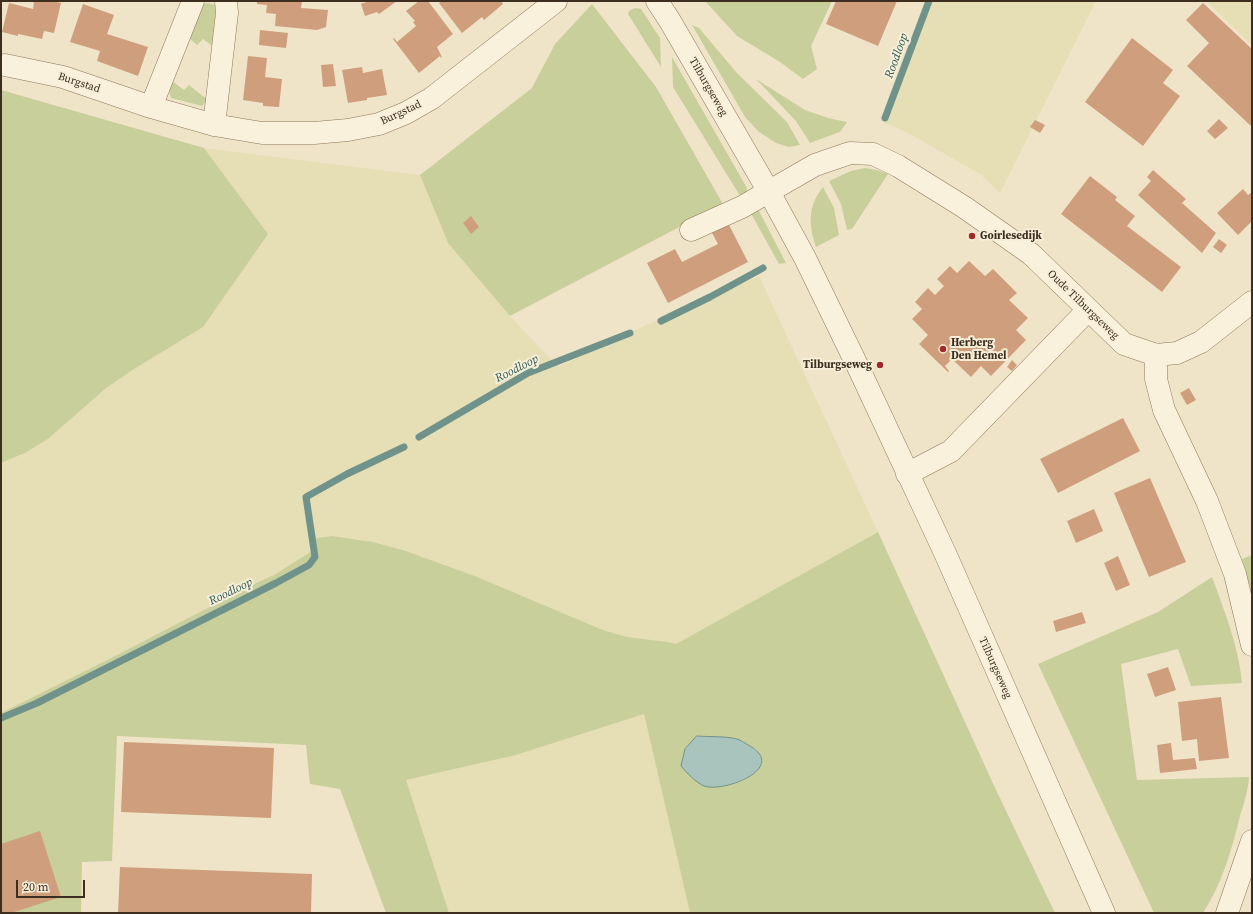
<!DOCTYPE html>
<html>
<head>
<meta charset="utf-8">
<style>
	body { margin:0 }
	#map { position:relative; width:1253px; height:914px; overflow:hidden; background:#f0e4c8; font-family:"Source Serif 4",serif }
	canvas { display:block }
	.frame { position:absolute; inset:0; border:2px solid #3d2e20; pointer-events:none }
	.scale { position:absolute; left:16px; top:880px; width:69px; height:18px; box-sizing:border-box; border:2px solid #3d2e20; border-top:0; padding-left:5px; font-size:12px; line-height:14px; white-space:nowrap; color:#3d2e20; -webkit-text-stroke:3px #f7eed8; paint-order:stroke }
</style>
</head>
<body>
<div id="map">
<canvas width="1253" height="914"></canvas>
<div class="frame"></div>
<div class="scale">20 m</div>
</div>
<script>
const ctx = document.querySelector('canvas').getContext('2d');
ctx.lineJoin = 'round';
function fill(path, color) {
  ctx.fillStyle = color;
  ctx.fill(path, 'evenodd');
}
function strokePath(path, color, width, dash) {
  ctx.strokeStyle = color;
  ctx.lineWidth = width;
  ctx.lineCap = dash ? 'butt' : 'round';
  ctx.setLineDash(dash || []);
  ctx.stroke(path);
}
function drawText(font, color, halo, rows, align = 'center') {
  ctx.font = font + ' "Source Serif 4",serif';
  ctx.lineWidth = 4;
  ctx.setLineDash([]);
  ctx.textBaseline = 'middle';
  ctx.strokeStyle = halo;
  ctx.fillStyle = color;
  for (const [text, x, y, turn = 0] of rows) {
    ctx.save();
    ctx.translate(x, y);
    ctx.rotate((+turn || 0) * Math.PI / 180);
    ctx.textAlign = isNaN(turn) ? turn : align;
    if (halo) ctx.strokeText(text, 0, 0);
    ctx.fillText(text, 0, 0);
    ctx.restore();
  }
}
fill(new Path2D(`
	M925,1h171l-96,192 -20,-19 -70,-40 -29,-13z
	M1206,1h46v45l-14,-14z
	M204,148l216,27 28,68 62,73 48,51 84,-40 117,-51 119,256 -201,112 -9,-2 -41,-5 -24,-7 -128,-54 -69,-25 -33,-9 -41,-6 -21,3 1,12 -38,24 -22,10 -141,73 -110,55v-250l24,-10 23,-14 57,-50 29,-20 134,-135z
	M644,714l46,199h-241l-44,-133 111,-25z`), '#e6deb5');
fill(new Path2D(`
	M705,1h127l-21,45 6,23 -14,10 -23,-17 -43,-26z
	M208,3l7,2 3,6 -3,37 -12,-9 -6,6 -10,-9 16,-32z
	M592,4l64,83 67,117 -213,112 -62,-73 -28,-68 112,-87 23,-44z
	M635,8l6,1 19,29 1,29 -33,-53 1,-3z
	M692,25l7,3 38,45 50,49 13,23 -11,2 -13,-4 -17,-11 -14,-15z
	M672,57l75,131 -1,7 -4,4 -69,-112z
	M756,79l49,31 23,8 19,4 -7,10 -30,11 -14,-22z
	M171,80l13,10 5,-5 19,15 -6,6 -31,-8 -2,-7z
	M1,90l203,58 64,86 -65,93 -69,42 -29,20 -57,50 -23,14 -24,10z
	M865,168l12,2 11,4 -36,55 -5,1 -6,-26 -12,-23 22,-10z
	M823,187l11,21 5,27 -23,12c-8,-23 -8,-41 7,-60z
	M757,207l29,56 -7,1 -30,-54z
	M878,532l119,260 58,121h-365l-46,-199 -128,41 -110,25 43,133h-63l-46,-124 -30,-5 -4,-39 -189,-9 -5,125 -30,1 -1,51h-80v-200l110,-55 141,-73 22,-10 38,-24 -1,-12 21,-3 41,6 33,9 69,25 128,54 24,7 41,5 8,2zM697,736l40,3 20,11 -1,22 -14,9 -20,5z
	M1252,555v38l-10,-34z
	M1212,577c12,33 27,70 30,106l-51,3 -13,-37 -57,15 16,116 112,-3c-1,13 -5,27 -9,39 -8,33 -18,68 -37,97h-49l-116,-249 120,-52z`), '#c9cf9b');
const water = new Path2D(`
	M697,736c12,1 29,0 40,3 4,1 9,5 13,7 38,22 -26,47 -46,40 -9,-4 -17,-13 -23,-20l4,-17z`);
fill(water, '#a9c4bc');
strokePath(water, '#6f938a', 1);
strokePath(new Path2D(`
	M885,118l44,-117
	M661,321l49,-24 53,-29
	M419,437l109,-64 102,-40
	M1,718l36,-15 239,-120 33,-18 6,-8 -9,-60 41,-23 57,-27`), '#6f938a', 7);
fill(new Path2D(`
	M34,1h18l9,2 -7,30 -10,-2 -2,8 -24,-5v2l-16,-4 7,-29 24,6z
	M257,1h45l-1,7 27,2 -2,17 -9,3 -42,-4 1,-12 -10,-1 1,-8 -10,-1z
	M369,1h28l-18,13 -2,-2 -12,4 -4,-12z
	M419,1h9l25,33 -16,13 5,10 -1,1 -1,-2 -21,17 -26,-34 1,-1 3,4 19,-16 -3,-4 2,-1 -9,-10z
	M442,1h59l2,3 -19,16 -2,-3 -20,16 -23,-30z
	M836,1h61l-19,45 -52,-22z
	M1203,3l49,46v78l-65,-61 22,-23 -23,-23z
	M83,4l31,11 -7,19 41,13 -10,29 -41,-15 3,-10 -30,-9z
	M260,30l28,3 -2,15 -27,-3z
	M1132,38l41,32 -10,13 17,13 -37,50 -58,-44z
	M248,56l19,2 -2,19 17,2 -3,28 -16,-1v-3l-20,-3z
	M333,64l3,22 -13,1 -2,-22z
	M362,67l1,6 19,-4 5,26 -20,3v2l-19,3 -6,-33z
	M1219,119l9,9 -13,11 -8,-8z
	M1035,120l10,5 -5,8 -10,-6z
	M1153,170l33,29 -4,4 34,30 -14,20 -64,-58 13,-14 -4,-4z
	M1090,176l27,21 -2,3 20,16 -8,10 54,41 -19,25 -101,-78z
	M1243,189l5,6 4,-3v29l-14,14 -21,-22z
	M471,216l8,11 -8,7 -8,-11z
	M728,223l20,39 -80,41 -21,-40 28,-14 7,13 36,-18 -7,-13z
	M1219,239l8,6 -6,8 -8,-6z
	M969,261l16,15 8,-7 24,24 -8,7 19,18 -12,12 10,10 -35,36 -10,-10 -10,11 -19,-18 -7,7 4,5 -1,1 -29,-28 9,-9 -16,-16 10,-10 -7,-7 13,-14 7,7 9,-9 -7,-7 13,-13 7,7z
	M1012,360l5,5 -5,6 -5,-4z
	M1189,388l7,12 -9,5 -7,-12z
	M1123,418l17,33 -82,42 -18,-34z
	M1150,478l36,84 -37,15 -35,-84z
	M1094,509l9,22 -27,12 -9,-22z
	M1118,556l12,29 -14,6 -12,-28z
	M1082,612l4,11 -30,9 -3,-11z
	M1168,667l8,23 -21,7 -8,-23z
	M1221,697l8,61 -30,3 -2,-22 -15,2 -4,-39z
	M124,742l150,6 -3,70 -150,-6z
	M1171,743l2,17 22,-2 2,11 -37,4 -3,-28z
	M40,831l21,66 -50,16h-10v-69z
	M120,867l192,7 -1,39h-193z`), '#cf9f7d');
const minor = new Path2D(`
	M657,1l13,20 99,171 36,66 55,113 85,182 159,360
	M5,65l58,12 88,30 63,18 48,8h52l34,-3 31,-6 27,-11 26,-15 124,-97
	M151,107l42,-106
	M214,125l13,-112 -1,-12
	M691,230l51,-23 73,-42 35,-12 23,1 25,12 66,41 67,47 93,90 32,11 21,-2 24,-11 51,-40
	M1156,355v24l8,31 43,91 28,73 17,71
	M907,474l44,-23 137,-141
	M1227,913l25,-72`);
strokePath(minor, '#8d765c', 23);
strokePath(minor, '#faf1dc', 22);
for (const [x, y, r, color] of [
	[972,236,4,"#9e2a2b"],
	[943,349,4,"#9e2a2b"],
	[880,365,4,"#9e2a2b"]
]) {
  const dot = new Path2D();
  dot.arc(x, y, r, 0, 2 * Math.PI);
  ctx.fillStyle = color;
  ctx.fill(dot);
  strokePath(dot, '#f7eed8', 1.5);
}
drawText('11px', '#3d2e20', '#f7eed8', [
	["Burgstad",79,83,18],
	["Tilburgseweg",708,87,60],
	["Burgstad",401,113,-25],
	["Oude Tilburgseweg",1083,305,44],
	["Tilburgseweg",995,668,66]
]);
drawText('bold 11px', '#3d2e20', '#f7eed8', [
	["Goirlesedijk",980,236],
	["Herberg",951,343],
	["Den Hemel",951,356],
	["Tilburgseweg",872,365,"right"]
], 'left');
drawText('italic 12px', '#2f5d5a', '#f7eed8', [
	["Roodloop",897,56,-70],
	["Roodloop",517,369,-27],
	["Roodloop",231,592,-26]
]);
</script>
</body>
</html>
